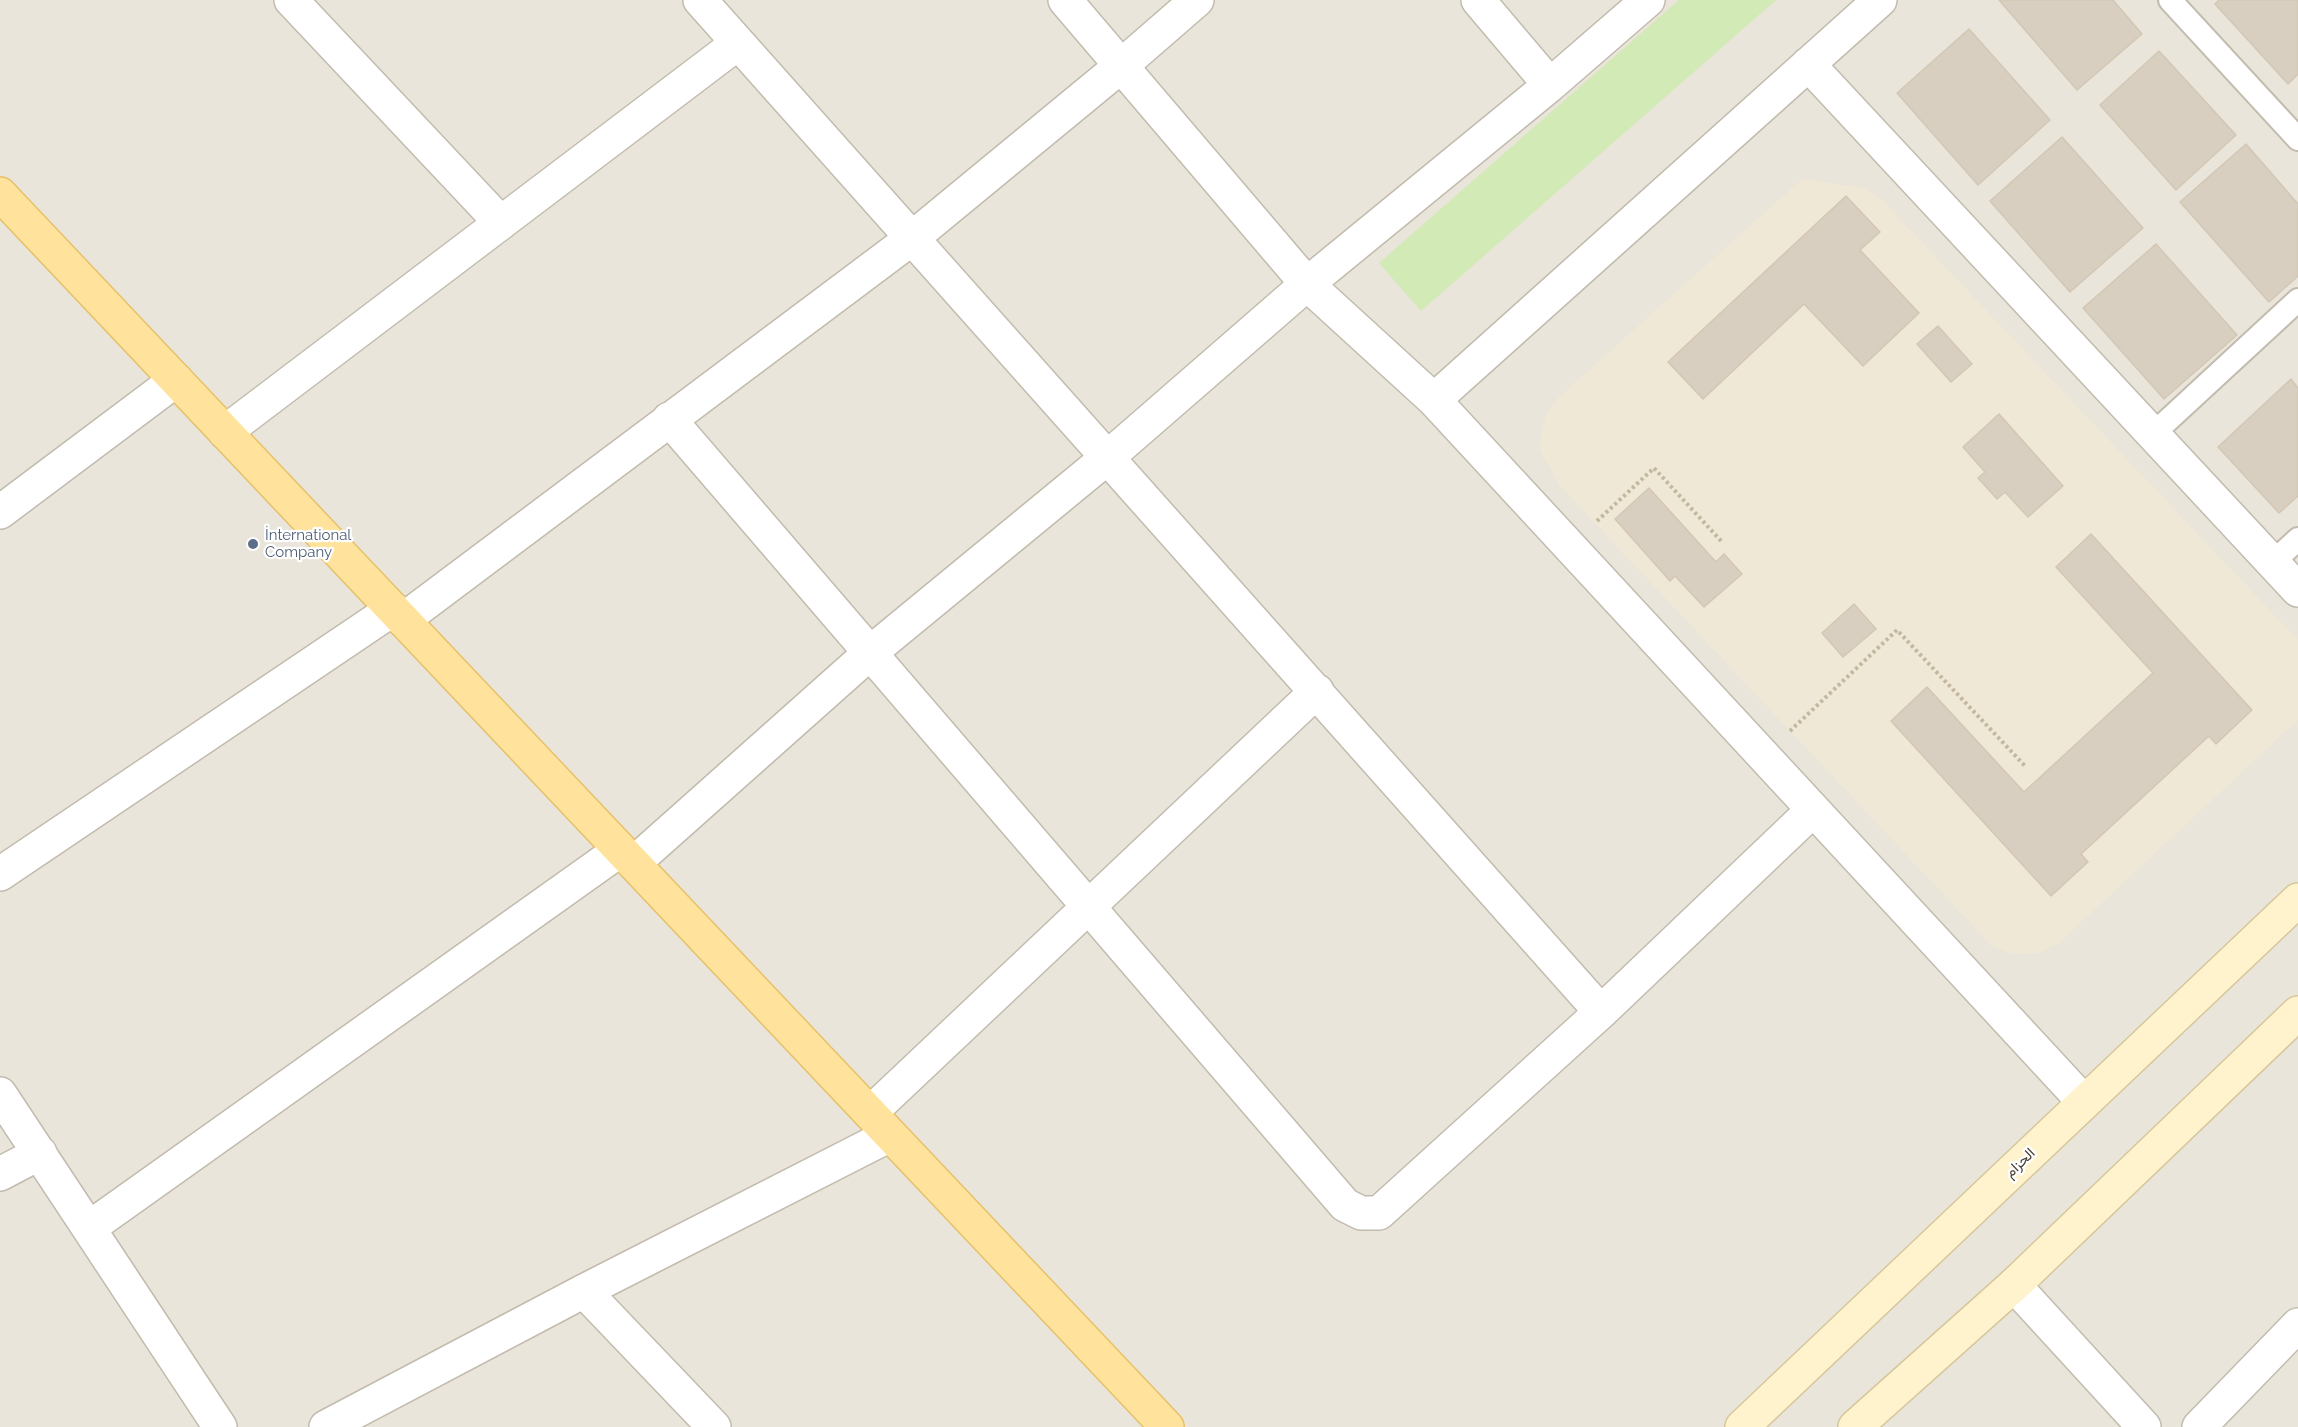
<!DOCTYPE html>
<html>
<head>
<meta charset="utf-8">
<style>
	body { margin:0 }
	canvas { display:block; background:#f6f3ec }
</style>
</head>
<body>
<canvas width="2298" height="1427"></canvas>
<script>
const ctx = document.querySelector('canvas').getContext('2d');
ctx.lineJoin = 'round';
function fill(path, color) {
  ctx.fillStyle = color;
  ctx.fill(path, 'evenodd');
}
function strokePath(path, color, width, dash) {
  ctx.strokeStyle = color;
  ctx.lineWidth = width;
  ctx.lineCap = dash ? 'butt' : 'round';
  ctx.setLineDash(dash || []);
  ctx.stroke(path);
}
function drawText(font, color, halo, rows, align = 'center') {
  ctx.font = font + ' Raleway,Vazirmatn,sans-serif';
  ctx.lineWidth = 4.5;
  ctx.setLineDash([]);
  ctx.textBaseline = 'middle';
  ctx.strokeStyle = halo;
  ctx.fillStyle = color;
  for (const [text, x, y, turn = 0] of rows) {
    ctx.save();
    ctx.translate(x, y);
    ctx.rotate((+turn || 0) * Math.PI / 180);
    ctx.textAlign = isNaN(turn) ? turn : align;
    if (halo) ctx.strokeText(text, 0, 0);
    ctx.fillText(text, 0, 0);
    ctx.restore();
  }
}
fill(new Path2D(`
	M0,0h2298v1427h-2298z`), '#eae5da');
fill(new Path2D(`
	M1802,179l63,9 18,13 415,439v80l-239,223 -21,10 -26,1 -21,-9 -432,-460 -19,-35 1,-16 5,-19 13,-18z`), '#efe8d6');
fill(new Path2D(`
	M1679,0h97l-355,311 -42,-48z`), '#d2eab5');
const building = new Path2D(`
	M1999,0h114l29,34 -65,56z
	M2219,0h79v74l-10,10 -73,-80z
	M1969,29l81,91 -72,65 -81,-92z
	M2159,51l77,84 -60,55 -76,-85z
	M2062,137l81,91 -73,64 -80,-91z
	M2246,144l52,60v72l-29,26 -89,-100z
	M1846,196l34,36 -20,18 59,63 -56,53 -59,-62 -101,95 -35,-37z
	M2156,244l81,91 -73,64 -81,-91z
	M1938,326l34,38 -21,18 -34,-38z
	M2291,379l7,9v108l-19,17 -61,-66z
	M1999,414l64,72 -35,31 -23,-25 -8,7 -19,-21 7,-6 -22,-25z
	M1649,488l67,74 8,-8 18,20 -38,33 -29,-31 -5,5 -55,-62z
	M2091,534l161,176 -36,34 -7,-8 -128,118 7,8 -37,34 -160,-175 36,-34 97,105 129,-119 -97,-106z
	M1854,604l22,25 -33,28 -21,-24z`);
fill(building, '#d8cfc1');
strokePath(building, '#d3c7b4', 1.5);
const lane = new Path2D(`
	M2170,0l128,139
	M2153,434l145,-134
	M2272,563l26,-24`);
const street = new Path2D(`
	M291,0l210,223
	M700,0l901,1012
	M1065,0l242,284 127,116 650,702
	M1478,0l72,85
	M1808,64l490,526
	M1434,400l446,-400
	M669,419l676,786 16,8h18l222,-201 212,-202
	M225,432l513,-389
	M0,512l176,-132
	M403,620l508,-381 210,-173 76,-66
	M634,863l237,-211 237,-195 199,-173 243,-199 98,-85
	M0,874l393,-265
	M0,1094l220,333
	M870,1113l447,-422
	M0,1174l40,-21
	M89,1228l531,-378
	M2014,1285l130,142
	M584,1291l130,136
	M326,1427l258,-136 306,-156
	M2199,1427l99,-102`);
const secondary = new Path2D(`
	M1742,1427l556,-527
	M1855,1427l159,-142 284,-272`);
const primary = new Path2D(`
	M0,194l1167,1233`);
strokePath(lane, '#c2bbae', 26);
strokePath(street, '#c2bbae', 36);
strokePath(secondary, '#d6c79b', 36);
strokePath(primary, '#e6c16a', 36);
strokePath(new Path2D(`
	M1597,521l57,-53 69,75
	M1790,731l107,-101 129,137`), '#c4b79f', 4, [3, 3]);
strokePath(lane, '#fff', 22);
strokePath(street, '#fff', 33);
strokePath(secondary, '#fff3cd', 33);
strokePath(primary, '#ffe39c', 33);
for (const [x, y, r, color] of [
	[253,544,6,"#5c6f8a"]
]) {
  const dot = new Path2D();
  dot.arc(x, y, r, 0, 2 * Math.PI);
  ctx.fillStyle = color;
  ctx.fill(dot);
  strokePath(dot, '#fff', 2);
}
drawText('15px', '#4e5e75', '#fff', [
	["İnternational",265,535],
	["Company",265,552]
], 'left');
drawText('15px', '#4b4439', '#fff', [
	["الحزام",2020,1163,-44]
]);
</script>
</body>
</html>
